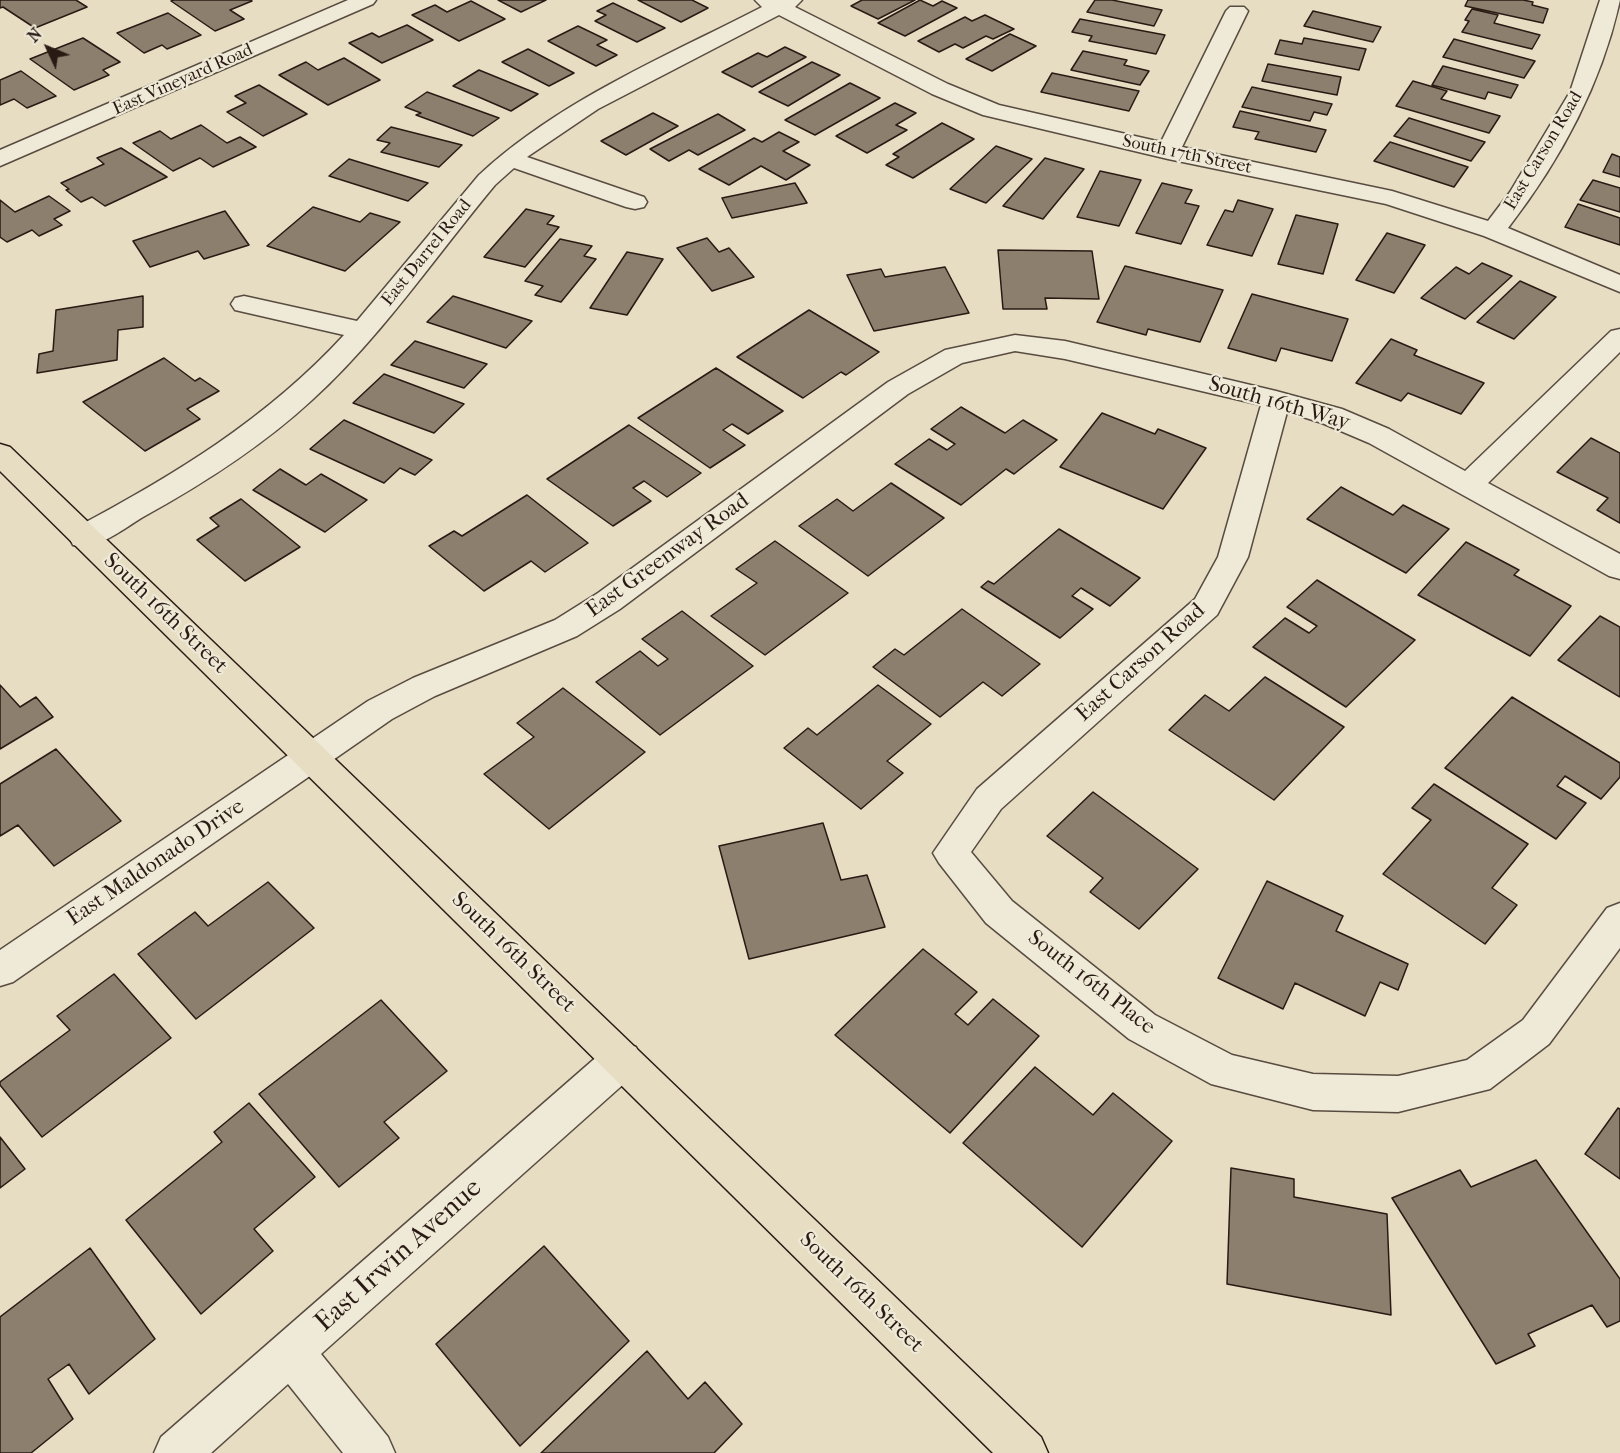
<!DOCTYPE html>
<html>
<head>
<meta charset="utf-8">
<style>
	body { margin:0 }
	#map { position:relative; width:1620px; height:1453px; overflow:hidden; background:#e7ddc2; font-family:"IM FELL French Canon",serif }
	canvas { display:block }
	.north { position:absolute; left:18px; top:18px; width:60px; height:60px; -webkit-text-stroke:4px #efe9d7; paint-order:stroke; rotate:314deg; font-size:16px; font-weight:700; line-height:24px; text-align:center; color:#291a14 }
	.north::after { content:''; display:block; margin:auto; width:21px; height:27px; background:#291a14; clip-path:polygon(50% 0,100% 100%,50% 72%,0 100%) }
</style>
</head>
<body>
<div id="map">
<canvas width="1620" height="1453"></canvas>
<div class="north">N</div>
</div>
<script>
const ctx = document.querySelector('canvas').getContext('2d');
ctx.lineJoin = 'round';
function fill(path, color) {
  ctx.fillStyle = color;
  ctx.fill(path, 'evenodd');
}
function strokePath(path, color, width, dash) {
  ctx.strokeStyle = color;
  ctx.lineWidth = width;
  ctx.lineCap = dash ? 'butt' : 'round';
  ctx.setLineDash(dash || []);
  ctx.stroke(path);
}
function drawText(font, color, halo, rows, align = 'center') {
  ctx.font = font + ' "IM FELL French Canon",serif';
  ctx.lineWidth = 4.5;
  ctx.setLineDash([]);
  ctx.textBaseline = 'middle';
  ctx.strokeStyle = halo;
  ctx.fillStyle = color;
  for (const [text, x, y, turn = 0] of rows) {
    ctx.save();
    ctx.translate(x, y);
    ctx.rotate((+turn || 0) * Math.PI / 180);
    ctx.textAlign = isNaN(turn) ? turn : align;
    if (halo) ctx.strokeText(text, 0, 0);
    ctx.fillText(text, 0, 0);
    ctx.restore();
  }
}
const building = new Path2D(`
	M0,0h76l11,7 -52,21 -32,-21 -3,1z
	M174,0h77l1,1 -22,9 14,9 -29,12 -44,-30z
	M498,0h48l-25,12z
	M638,0h54l16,8 -27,14z
	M862,0h53l-37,19 -27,-13z
	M920,0l13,6 9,-5 15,7 -52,28 -27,-13z
	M1095,0h17l50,10 -8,16 -67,-14z
	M1468,0h55l10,2 -1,3 16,4 -5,14 -78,-17z
	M471,1l34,18 -46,22 -47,-26 23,-10 12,7z
	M613,3l52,25 -28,14 -42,-21 11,-6 -9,-4z
	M1472,9l26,6 -4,8 46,12 -8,14 -70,-17 7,-11 -4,-1z
	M1313,11l68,16 -8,15 -69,-16z
	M168,13l33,22 -34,14 -5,-4 -18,8 -27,-20z
	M985,15l29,14 -21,10 -7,-3 -23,12 -8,-4 -16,8 -21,-11 47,-24 7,4z
	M1080,19l85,16 -9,19 -67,-13 3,-5 -20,-4z
	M407,25l26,15 -51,23 -33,-20 23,-10 7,4z
	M578,26l29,14 -10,5 20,10 -21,11 -48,-25z
	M1010,34l26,12 -44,25 -26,-12z
	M83,38l37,24 -17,8 6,5 -35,15 -44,-31z
	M1304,38l62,11 -7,21 -84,-16 5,-14 22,4z
	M1454,39l81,22 -11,17 -81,-21z
	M785,47l21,10 -54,30 -30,-15 36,-19 9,4z
	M528,49l46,24 -25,13 -47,-24z
	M1083,51l44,9 -3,5 25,6 -9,14 -69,-15z
	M344,58l36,22 -52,25 -49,-30 27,-13 12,8z
	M812,62l28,13 -52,31 -29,-14z
	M1268,64l73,13 -4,18 -75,-14z
	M1443,66l75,19 -7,13 -23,-6 -3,7 -53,-14z
	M479,70l59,24 -27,17 -58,-25z
	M21,71l35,25 -29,12 -13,-9 -14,6v-25z
	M1052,73l87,18 -10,20 -88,-19z
	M1413,81l34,10 -6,8 59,17 -11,17 -93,-27z
	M850,83l30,15 -65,37 -30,-15z
	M259,85l48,29 -44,22 -36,-24 19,-9 -11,-7z
	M1252,87l80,17 -5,11 -13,-3 -4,9 -68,-14z
	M427,92l72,26 -26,18 -57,-21 5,-2 -16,-6z
	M895,103l21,10 -20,12 11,5 -40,23 -31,-17z
	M1240,111l86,19 -10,22 -61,-13 4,-7 -26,-5z
	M653,113l25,13 -52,29 -25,-14z
	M718,114l27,16 -47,25 -9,-5 -20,11 -19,-12z
	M1409,118l76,24 -14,19 -77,-25z
	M942,123l32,16 -61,39 -27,-13 13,-8 -6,-3z
	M201,125l26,18 13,-6 16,10 -43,20 -13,-9 -27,13 -40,-28 27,-12 11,8z
	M391,127l71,18 -23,22 -58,-15 9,-9 -13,-3z
	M779,132l20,10 -16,9 27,14 -24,15 -25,-14 -32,19 -30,-16 55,-31 8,4z
	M1390,142l78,25 -14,20 -80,-26z
	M996,146l36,13 -46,44 -36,-14z
	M121,148l46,29 -62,29 -13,-9 -11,5 -15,-12 3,-1 -8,-6 43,-19 -7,-6z
	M1612,154l8,3v20l-17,-5z
	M1045,158l39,11 -41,50 -40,-13z
	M349,159l79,24 -20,18 -79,-25z
	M1100,171l41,9 -22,46 -42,-9z
	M1593,180l27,8v24l-40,-12z
	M795,183l12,20 -75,15 -10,-20z
	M1162,183l30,7 -7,13 14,3 -18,38 -45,-11z
	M49,196l21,15 -16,8 8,6 -23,11 -7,-6 -25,12 -7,-5v-37l15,12z
	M1238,200l35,9 -21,47 -45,-11 18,-35 8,2z
	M1578,204l42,14v27l-55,-18z
	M313,207l47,15 10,-9 30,9 -55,49 -78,-25z
	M526,209l28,7 -7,8 12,3 -34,40 -41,-10z
	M225,211l24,34 -45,14 -6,-8 -48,16 -17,-26z
	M1296,215l42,9 -15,50 -45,-10z
	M1387,233l38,12 -31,48 -38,-13z
	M707,238l12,14 10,-4 25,29 -42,14 -35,-43z
	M560,239l32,7 -8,10 12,3 -35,43 -26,-7 8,-9 -18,-5z
	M998,250l94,1 7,48 -54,-1 2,11h-44z
	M627,252l36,7 -36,56 -37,-7z
	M1482,263l30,13 -47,43 -44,-21 35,-31 13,7z
	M1125,266l98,24 -23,52 -52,-13 -2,6 -49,-13z
	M945,267l24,46 -95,18 -27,-56 34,-6 4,8z
	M1520,281l36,16 -42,42 -37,-17z
	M1252,294l96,25 -16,42 -51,-13 -5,13 -48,-13z
	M143,296v31l-25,3 -1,30 -80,13 2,-19 14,-3 3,-41z
	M453,296l79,25 -26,27 -79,-26z
	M809,310l70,42 -33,23 -5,-3 -38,26 -66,-41z
	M1391,339l26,11 -3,5 70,28 -23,31 -53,-21 -7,8 -45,-18z
	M415,341l72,23 -23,24 -73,-23z
	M164,358l31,23 5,-3 19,13 -32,18 13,10 -55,32 -62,-49z
	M716,368l67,43 -35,23 -16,-10 -9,6 22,15 -35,23 -72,-50z
	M384,374l80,30 -30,29 -81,-30z
	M961,407l44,26 18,-13 34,20 -43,34 -8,-5 -45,36 -66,-41 34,-25 18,11 8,-6 -24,-15z
	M1102,413l53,21 3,-5 48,19 -43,61 -103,-42z
	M344,420l88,40 -17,15 -15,-7 -16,15 -74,-34z
	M629,425l72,48 -34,24 -23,-16 -11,7 18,13 -38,25 -66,-47z
	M1591,438l29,15v70l-23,-13 11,-12 -51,-26z
	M280,469l26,16 15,-11 46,26 -42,32 -72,-42z
	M891,483l53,35 -76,58 -69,-50 38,-27 16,12z
	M1341,487l52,28 10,-10 46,24 -43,44 -99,-54z
	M527,495l61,48 -43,29 -14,-11 -47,30 -55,-45 25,-15 8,5z
	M241,499l59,48 -55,34 -48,-41 22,-14 -9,-8z
	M1059,529l81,49 -30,28 -29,-18 -9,8 21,13 -33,29 -79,-51 7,-6 6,3z
	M775,541l73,52 -83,62 -54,-39 46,-33 -21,-14z
	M1466,542l53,28 -5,5 57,31 -41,50 -112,-61z
	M1317,580l98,60 -69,67 -93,-60 32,-29 24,15 8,-7 -30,-19z
	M962,609l78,55 -38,32 -19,-14 -43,35 -67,-50 22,-18 9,6z
	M682,611l71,55 -93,69 -64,-53 44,-31 18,15 10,-7 -26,-20z
	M1600,616l20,11v70l-62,-37z
	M1265,677l79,50 -70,73 -105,-70 36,-35 24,16z
	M0,685l20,22 16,-10 17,20 -53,32z
	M878,685l53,39 -44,37 16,12 -42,36 -77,-61 24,-20 9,7z
	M563,688l82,64 -96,77 -65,-55 50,-37 -17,-14z
	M1512,697l108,66v14l-19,22 -36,-23 -8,10 29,17 -30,36 -111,-71z
	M56,749l65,72 -67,45 -36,-41 -18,11v-52z
	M1434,784l94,60 -36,44 25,17 -32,39 -102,-70 48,-54 -19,-12z
	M1093,792l105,77 -59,60 -49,-37 13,-14 -56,-42z
	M823,823l18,57 26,-5 18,52 -136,32 -30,-113z
	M1267,881l76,35 -7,15 72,33 -10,26 -18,-8 -15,34 -70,-33 -12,26 -65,-31z
	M268,882l46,46 -118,91 -58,-65 57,-42 13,14z
	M923,949l54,43 -22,22 13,11 25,-26 46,37 -89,97 -115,-98z
	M114,974l57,64 -129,99 -42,-52v-3l70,-52 -13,-14z
	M381,1000l66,71 -63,51 15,16 -60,49 -80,-93z
	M1035,1067l58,48 20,-22 59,48 -90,106 -119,-104z
	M249,1103l66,74 -61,52 19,22 -72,63 -75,-94 96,-78 -8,-10z
	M1618,1108l2,1v70l-35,-25z
	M0,1137l25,32 -25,19z
	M1536,1160l84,119v42l-13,6 -15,-22 -64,29 7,12 -39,18 -104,-166 68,-28 11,17z
	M1231,1168l63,11v18l93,17 4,101 -164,-31z
	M544,1246l85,95 -109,105 -84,-102z
	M90,1248l65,91 -66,55 -20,-30 -21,15 25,40 -42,34h-31v-136z
	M647,1351l41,48 17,-17 37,42 -28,29h-173z`);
fill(building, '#8c7f6e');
strokePath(building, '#291a14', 1.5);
const minor = new Path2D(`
	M348,0h28l-3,4 -373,162v-16z
	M755,0h47l-7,7 153,77 51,21 162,37 65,-131 4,-4h14l4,4 -66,136 210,44 96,30 22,-29 60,-100 30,-92h20c-18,83 -60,161 -112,228l112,47v17l-136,-56 -98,-32 -218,-45 -185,-44 -51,-21 -153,-79 -181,94 -71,48 117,40 3,5 -3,5 -9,2 -9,-2 -112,-39 -19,17c-60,72 -114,152 -183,215 -51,47 -109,84 -169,117 -20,12 -46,34 -70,28l-4,-8 4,-8c100,-53 194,-110 271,-194l-109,-25 -4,-6 4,-6 9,-2 113,25 122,-146c81,-75 186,-118 283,-168z
	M1620,329v23l-132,131 132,71v25l-11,-3 -240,-133 -47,-20 -35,-11 -39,145 -31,58 -216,194 -30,43 41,49 143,114 77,40 81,19 85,2 69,-16 56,-40 84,-112 13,-5v45l-71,96 -59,45 -92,23 -85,-2 -102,-26 -82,-45 -143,-116 -47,-60 -6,-10 44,-64 218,-190 23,-42 43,-152 -196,-46 -50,-8 -53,12 -54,31 -288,215 -43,27 -142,60 -43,23 -379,263 -13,4v-36l368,-249 45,-23 142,-58 43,-27 290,-211 57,-32 70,-15 50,6 211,50 66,18 47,20 76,42 146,-140z
	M622,1042l14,5 5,13 -5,13 -315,281 67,83 7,16h-52l-55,-69 -77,69h-57l7,-16 447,-390z`);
const major = new Path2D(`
	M0,444l10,3 1031,990 7,16h-55l-993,-982z`);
strokePath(minor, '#584b40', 3);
strokePath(major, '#291a14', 3);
fill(minor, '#efe9d7');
fill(major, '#e7ddc2');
drawText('18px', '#291a14', '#efe9d7', [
	["East Vineyard Road",183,80,-24],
	["East Carson Road",1544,151,-59],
	["South 17th Street",1187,155,12],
	["East Darrel Road",427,253,-51]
]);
drawText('22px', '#291a14', '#efe9d7', [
	["South 16th Way",1279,404,16],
	["East Greenway Road",668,556,-36],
	["South 16th Street",165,614,44],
	["East Carson Road",1141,663,-42],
	["East Maldonado Drive",156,863,-34],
	["South 16th Street",513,953,44],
	["South 16th Place",1091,983,38],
	["South 16th Street",861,1293,44]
]);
drawText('27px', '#291a14', '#efe9d7', [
	["East Irwin Avenue",399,1256,-42]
]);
</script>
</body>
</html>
